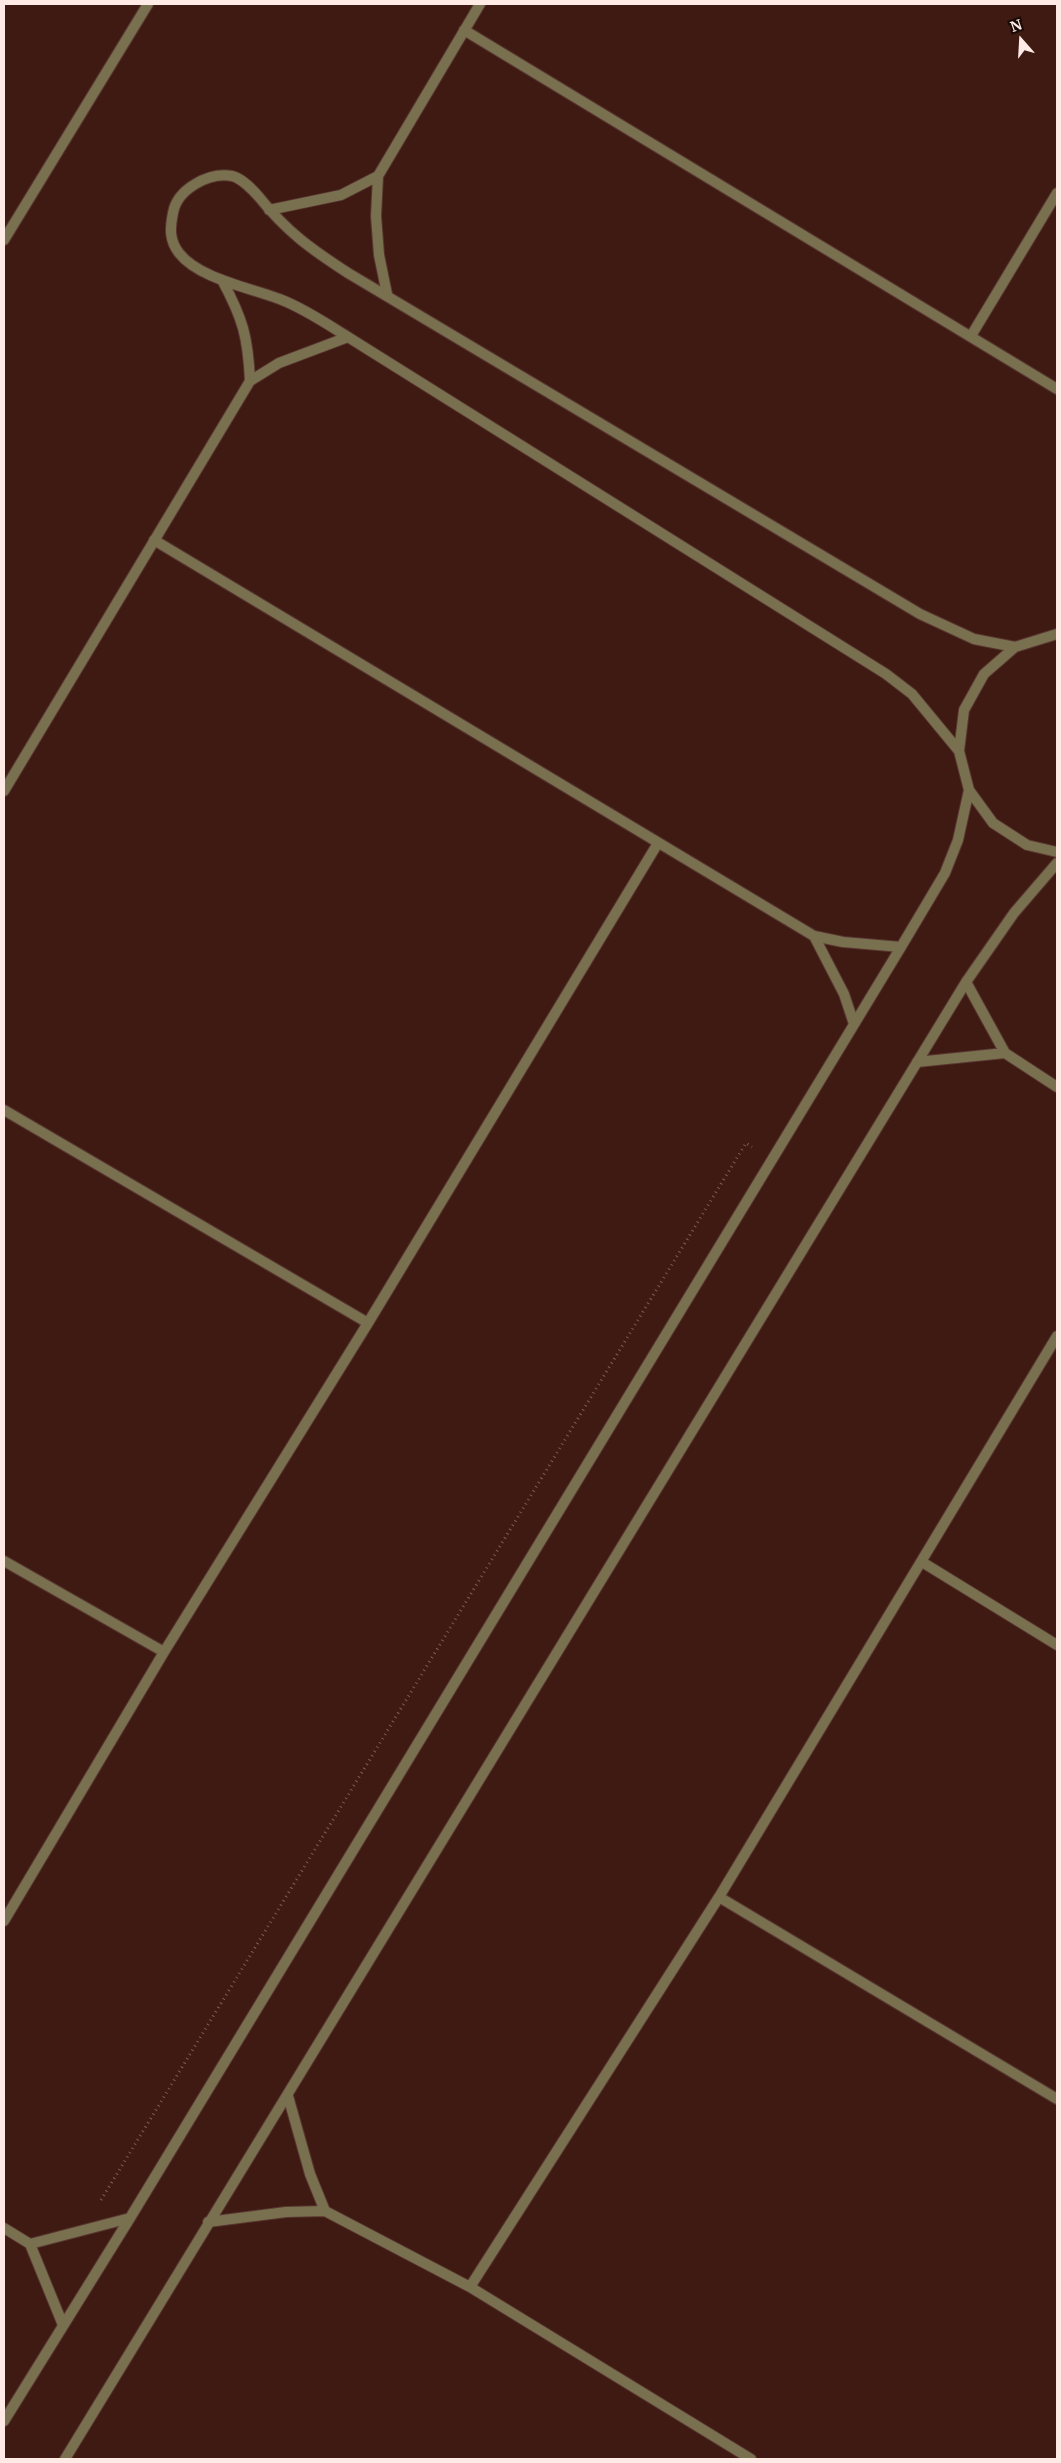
<!DOCTYPE html>
<html>
<head>
<meta charset="utf-8">
<style>
	body { margin:0 }
	#map { position:relative; width:1061px; height:2463px; overflow:hidden; background:#3e1a12; font-family:Merriweather,serif }
	canvas { display:block }
	.frame { position:absolute; inset:0; border:5px solid #ffeae5; pointer-events:none }
	.north { position:absolute; left:996px; top:15px; width:50px; height:50px; -webkit-text-stroke:4px #1a0a07; paint-order:stroke; rotate:341deg; font-size:14px; font-weight:700; line-height:20px; text-align:center; color:#ffeae5 }
	.north::after { content:''; display:block; margin:auto; width:18px; height:22px; background:#ffeae5; clip-path:polygon(50% 0,100% 100%,50% 72%,0 100%) }
</style>
</head>
<body>
<div id="map">
<canvas width="1061" height="2463"></canvas>
<div class="frame"></div>
<div class="north">N</div>
</div>
<script>
const ctx = document.querySelector('canvas').getContext('2d');
ctx.lineJoin = 'round';
function strokePath(path, color, width, dash) {
  ctx.strokeStyle = color;
  ctx.lineWidth = width;
  ctx.lineCap = dash ? 'butt' : 'round';
  ctx.setLineDash(dash || []);
  ctx.stroke(path);
}
const street = new Path2D(`
	M464,30l593,359
	M269,210l72,-15 37,-19
	M4,240l144,-236
	M222,280c21,39 26,57 28,101
	M387,294l-8,-39 -3,-39 2,-40 102,-172
	M971,336l86,-143
	M154,540l660,396 29,6 58,5
	M1057,634l-42,13 -31,27 -20,36 -5,41 10,39 24,33 34,22 30,7
	M959,751l-47,-57 -26,-20 -538,-337c-21,-13 -43,-28 -66,-37 -30,-12 -83,-21 -103,-47 -10,-13 -9,-25 -6,-40 4,-24 36,-41 59,-37 9,2 21,14 27,21 28,35 52,52 89,76l572,341 54,25 41,8
	M4,791l246,-410 29,-18 69,-26
	M814,936l30,58 10,30
	M966,982l39,71 52,34
	M917,1062l88,-9
	M4,1110l364,213
	M4,1561l160,91
	M922,1562l135,83
	M719,1897l338,202
	M4,1921l160,-269 204,-329 290,-480
	M288,2096l22,78 15,37
	M208,2222l78,-10 39,-1 145,76 281,172
	M4,2228l26,16 33,81
	M30,2244l100,-26
	M470,2287l249,-390 338,-561
	M4,2421l126,-203 771,-1271 44,-74 13,-33 11,-50
	M65,2459l901,-1477 48,-69 43,-50`);
strokePath(street, '#593730', 12);
strokePath(new Path2D(`
	M101,2200l645,-1057 6,4`), '#7d5d56', 3, [1, 4]);
strokePath(street, '#797050', 10);
</script>
</body>
</html>
